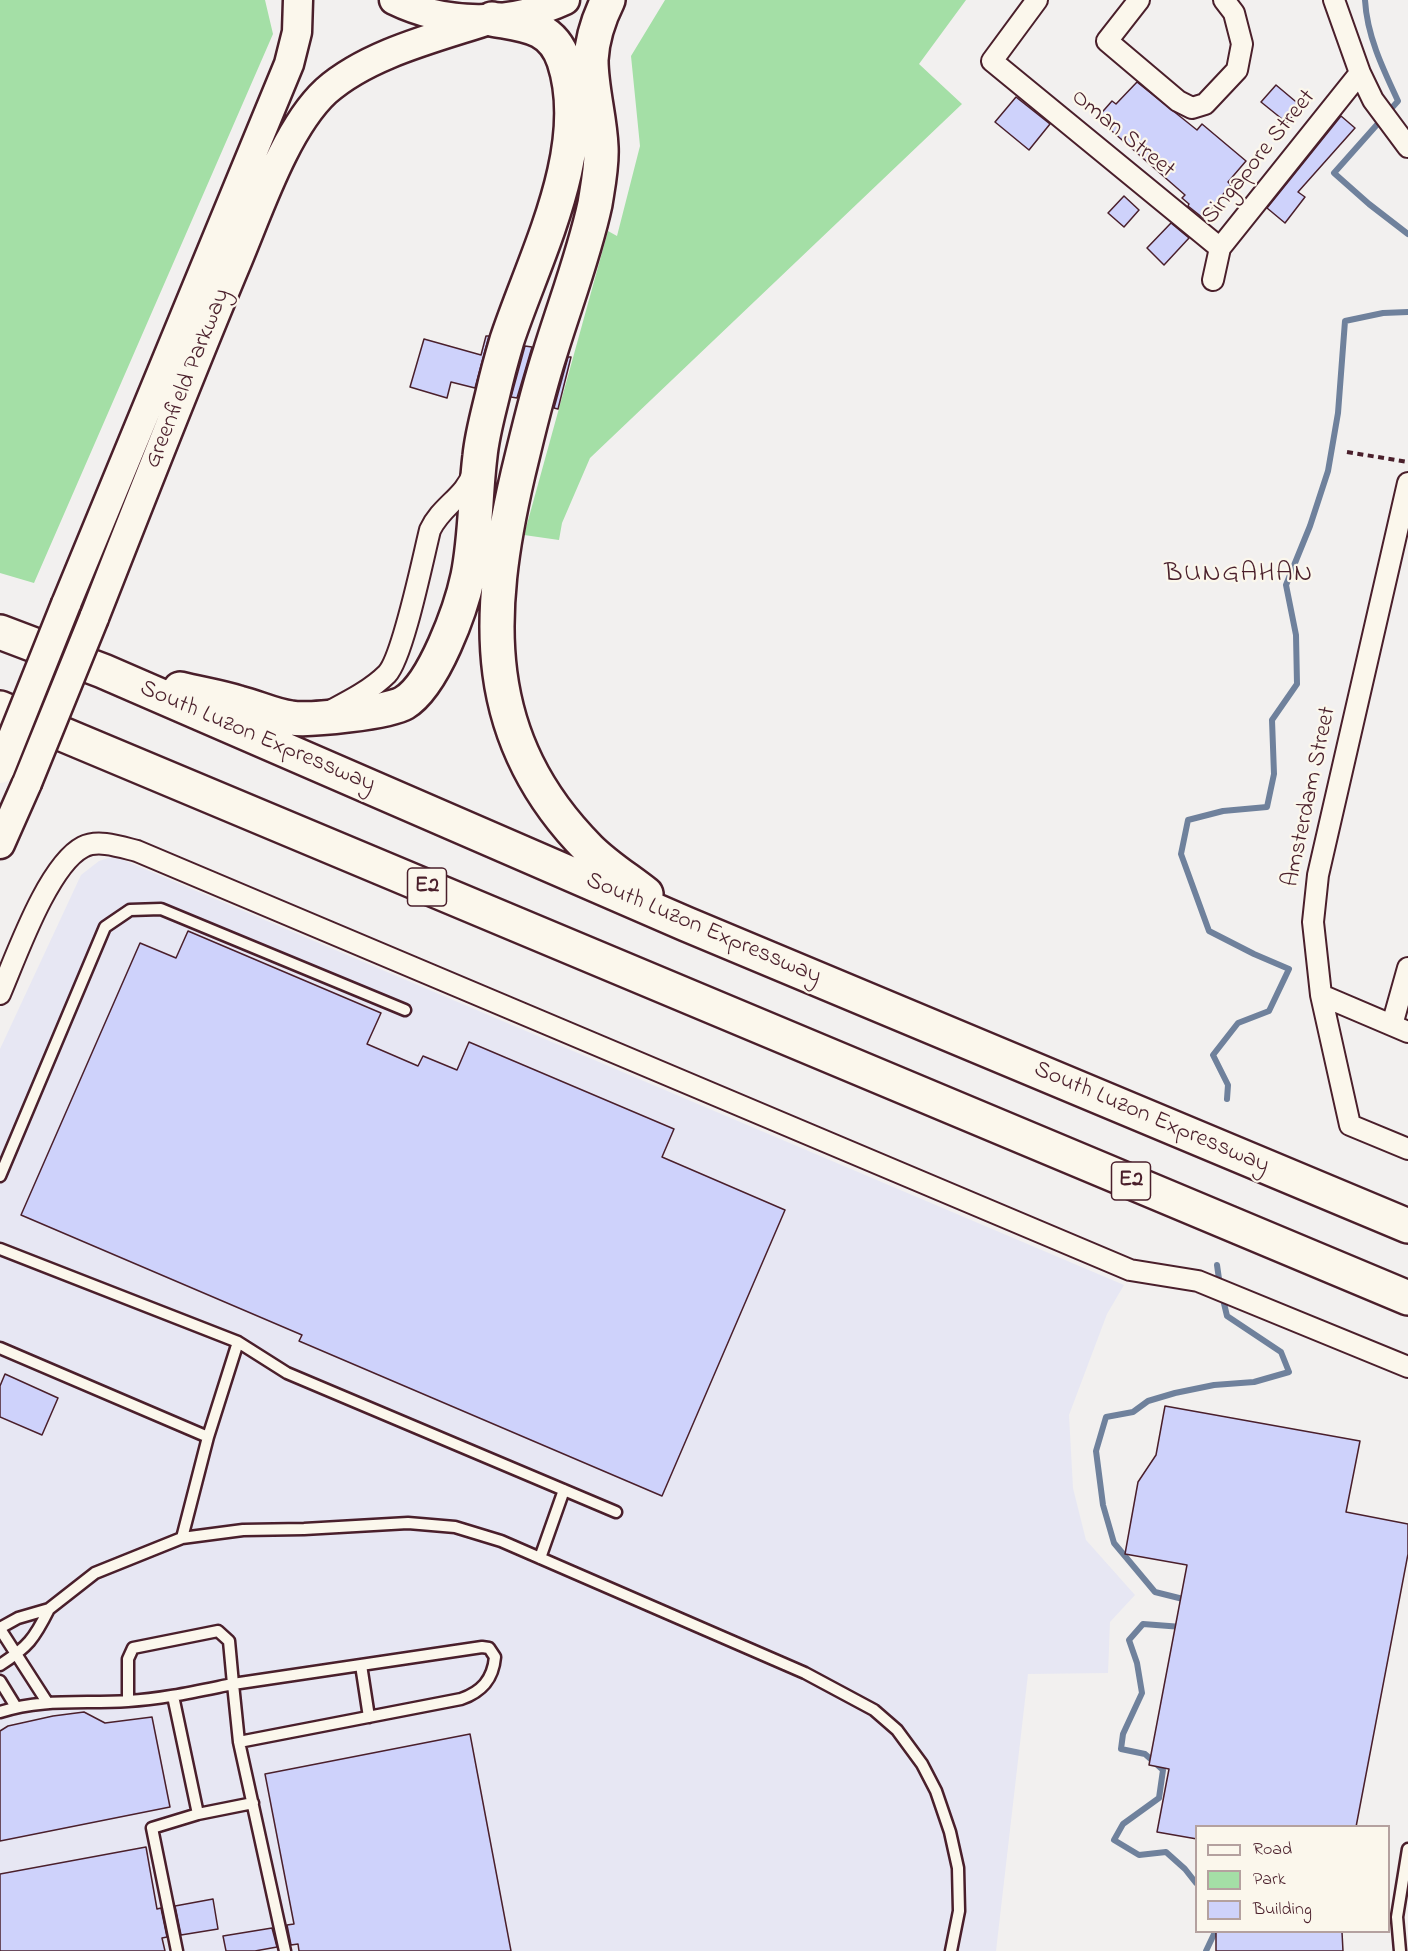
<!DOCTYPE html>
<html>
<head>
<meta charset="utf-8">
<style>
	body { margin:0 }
	#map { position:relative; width:1408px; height:1951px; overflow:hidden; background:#f2f0ef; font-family:"Indie Flower",sans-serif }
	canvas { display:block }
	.legend { position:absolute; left:1195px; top:1825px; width:195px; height:108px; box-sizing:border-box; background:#fbf7ec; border:2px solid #b4a19f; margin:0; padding:8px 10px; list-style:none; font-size:18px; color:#4a1f2b }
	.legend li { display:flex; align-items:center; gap:12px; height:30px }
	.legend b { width:30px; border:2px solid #b4a19f }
</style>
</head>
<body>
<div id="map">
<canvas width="1408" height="1951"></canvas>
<ul class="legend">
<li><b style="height:8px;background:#fbf7ec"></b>Road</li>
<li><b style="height:16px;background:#a4dfa6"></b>Park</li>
<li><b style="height:16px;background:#ced2fb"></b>Building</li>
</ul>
</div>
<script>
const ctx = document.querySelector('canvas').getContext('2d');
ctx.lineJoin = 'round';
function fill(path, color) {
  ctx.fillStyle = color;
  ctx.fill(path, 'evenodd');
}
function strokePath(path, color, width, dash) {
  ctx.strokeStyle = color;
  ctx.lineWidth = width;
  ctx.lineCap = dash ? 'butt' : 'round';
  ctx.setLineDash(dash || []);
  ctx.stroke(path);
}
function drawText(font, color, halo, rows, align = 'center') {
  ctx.font = font + ' "Indie Flower",sans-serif';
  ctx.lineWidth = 4.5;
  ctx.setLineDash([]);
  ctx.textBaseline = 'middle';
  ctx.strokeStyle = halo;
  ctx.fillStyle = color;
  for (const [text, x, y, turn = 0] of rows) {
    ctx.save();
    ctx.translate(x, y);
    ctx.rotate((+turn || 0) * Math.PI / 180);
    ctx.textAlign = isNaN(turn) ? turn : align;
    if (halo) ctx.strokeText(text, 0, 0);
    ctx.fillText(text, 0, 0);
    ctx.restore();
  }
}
fill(new Path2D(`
	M114,856l1010,429 -17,29 -38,101 4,73 13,52 49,55 -25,27 -2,51 -80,1 -32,277h-996v-902l81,-174 18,-14z`), '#e7e7f3');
fill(new Path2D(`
	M0,0h265l8,34 -239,549 -34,-10z
	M665,0h301l-47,64 43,40 -372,354 -28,65 -3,17 -35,-5 84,-304 9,5 23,-90 -9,-90z`), '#a4dfa6');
strokePath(new Path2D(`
	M1365,0c2,36 18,69 33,101l-64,72 35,31 39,30
	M1227,1099l1,-14 -15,-30 25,-32 31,-12 20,-42 -35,-15 -45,-23 -28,-77 7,-34 35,-9 44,-4 7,-33 -2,-54 25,-36 -1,-49 -10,-50 24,-59 18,-55 10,-58 7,-92 38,-8 25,-1
	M1217,1265l3,21
	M1187,1600l-32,-8 -41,-49 -11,-38 -7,-54 10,-34 27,-5 15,-11 27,-8 39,-8 40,-3 35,-10 -8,-20 -54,-36 -5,-21
	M1182,1627l-39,-3 -14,16 8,23 5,30 -19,41 -2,15 24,5 18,16 -4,28 -36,26 -9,16 25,15 27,-3 19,17 11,14
	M1206,1951l9,-19`), '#6f819c', 6);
const building = new Path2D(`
	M1137,82l60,48 5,-6 44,37 -18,21 3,3 -28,33 -15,-12 1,-2 -7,-6 3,-3 -88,-77 15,-17 4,3z
	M1276,85l25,21 -14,17 -26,-21z
	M1016,97l34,27 -21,26 -34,-28z
	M1341,116l14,12 -57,64 7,5 -20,26 -18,-15z
	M1124,196l15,14 -15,17 -16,-14z
	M1171,223l18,15 -25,27 -17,-17z
	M486,336h3l-14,52 -24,-6 -4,16 -37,-11 14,-48 57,16z
	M525,346l7,1 -15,51 -6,-1z
	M568,357h3l-13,52 -4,-1z
	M188,931l193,82 -14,31 51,22 5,-10 34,14 12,-28 205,87 -12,28 123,53 -123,286 -363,-155 3,-6 -281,-120 119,-272 36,15z
	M5,1374l53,24 -16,37 -42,-18v-31z
	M1165,1406l195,35 -14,71 62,12v30l-52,273h-159v12l-40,-7 12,-63 -20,-4 38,-200 -62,-11 13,-72 18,-27z
	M84,1712l21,11 47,-6 18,90 -170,34v-110l8,-5 45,-10z
	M470,1734l41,217h-212l-1,-7 -7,1 -4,-20 7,-1 -29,-150z
	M146,1847l11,62 4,-1 6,29 -5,1 3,13h-165v-77z
	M213,1899l5,30 -37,6 -6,-29z
	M272,1928l5,19 -22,4h-29l-3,-15z
	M1216,1932h126l1,19h-127z`);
fill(building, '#ced2fb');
strokePath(building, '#4a1f2b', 1.5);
const service = new Path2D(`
	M0,1176l105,-249 25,-17 31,-1 244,101
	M0,1249l238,93 49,31 329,139
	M0,1348l208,89
	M182,1538l26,-101 30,-95
	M540,1558l24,-68
	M0,1628l18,-10 31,-9 46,-36 87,-35 61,-8 61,-1 104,-6 47,4 46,14 304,132 69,37 23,20 25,34 14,27 14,41 8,36 1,43 -8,40
	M0,1629l47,73
	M0,1665c28,-18 34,-26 49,-56
	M361,1665l8,52
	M0,1681l16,26
	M173,1696l25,118
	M128,1701v-42l5,-11 85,-17 11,10 4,43 249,-37 7,1 6,9c-2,23 -14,35 -34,42l-222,43
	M0,1712c44,-14 83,-8 128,-11 35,-2 70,-10 105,-17l6,58 46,209
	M177,1951l-25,-123 46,-14 55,-11
	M1400,1951l-3,-34 11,-68`);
const minor = new Path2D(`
	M1037,0l-45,61 228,187
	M1139,0l-32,41 71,60 14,7 13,-4 32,-34 5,-26 -8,-31 -10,-13
	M1334,0l26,73 13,27 35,47
	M1213,280l7,-32 140,-175
	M1408,483l-90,392 -5,47 8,73 29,130 58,24
	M332,710c19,-10 40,-21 55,-36 16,-17 36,-116 43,-144 11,-24 35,-33 43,-57
	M0,994c16,-37 48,-129 83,-147 15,-8 38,0 54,4l993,419 68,11 210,86
	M1321,995l87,37
	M1392,1025l16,-57`);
const secondary = new Path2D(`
	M394,0c53,26 117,25 171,0
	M66,604l223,-540 8,-32 1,-32
	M94,618c47,-120 94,-240 144,-359 21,-50 48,-131 88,-168 43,-38 112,-54 166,-72
	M0,844l27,-61`);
const motorway = new Path2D(`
	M608,0c-9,18 -16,40 -17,60 0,29 9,58 10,87 1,19 -3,38 -6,57 -11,51 -30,100 -45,149 -13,40 -22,80 -32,121 -33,142 -39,264 71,375 17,17 38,30 57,45
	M0,632l103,39 583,253 722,302
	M180,689c20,5 40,8 59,14 17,4 35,13 52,15 19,3 98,-6 113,-15 30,-18 57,-94 64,-127 8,-39 7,-80 12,-120 2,-21 8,-42 13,-63 4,-18 9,-36 14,-53 27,-82 86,-191 57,-279 -12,-36 -40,-36 -72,-42
	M0,708l1408,590`);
strokePath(service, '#4a1f2b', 15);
strokePath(minor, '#4a1f2b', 24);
strokePath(secondary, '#4a1f2b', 33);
strokePath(motorway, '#4a1f2b', 38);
strokePath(new Path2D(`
	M1347,452l61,10`), '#4a1f2b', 4, [6, 4.5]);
strokePath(service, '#fbf7ec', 10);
strokePath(minor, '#fbf7ec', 20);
strokePath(secondary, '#fbf7ec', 28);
strokePath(motorway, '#fbf7ec', 33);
const secondaryBridge = new Path2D(`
	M0,769l66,-165
	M27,783l67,-165`);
strokePath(secondaryBridge, '#4a1f2b', 33, []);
strokePath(secondaryBridge, '#fbf7ec', 28);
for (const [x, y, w] of [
	[427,887,39],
	[1131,1181,39]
]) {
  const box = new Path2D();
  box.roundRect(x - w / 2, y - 19, w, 38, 4.5);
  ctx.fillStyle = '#fbf7ec';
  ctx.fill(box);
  strokePath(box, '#4a1f2b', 1.5);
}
drawText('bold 22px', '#4a1f2b', null, [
	["E2",427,887],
	["E2",1131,1181]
]);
drawText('24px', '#4a1f2b', '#fbf7ec', [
	["Oman Street",1122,135,39],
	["Singapore Street",1260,158,-51],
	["Greenfield Parkway",189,379,-68],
	["South Luzon Expressway",257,738,23],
	["Amsterdam Street",1311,797,-78],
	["South Luzon Expressway",703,930,23],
	["South Luzon Expressway",1151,1119,23]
]);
ctx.letterSpacing = '1.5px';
drawText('27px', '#4a1f2b', '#fbf7ec', [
	["BUNGAHAN",1239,576]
]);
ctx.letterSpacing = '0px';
</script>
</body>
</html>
